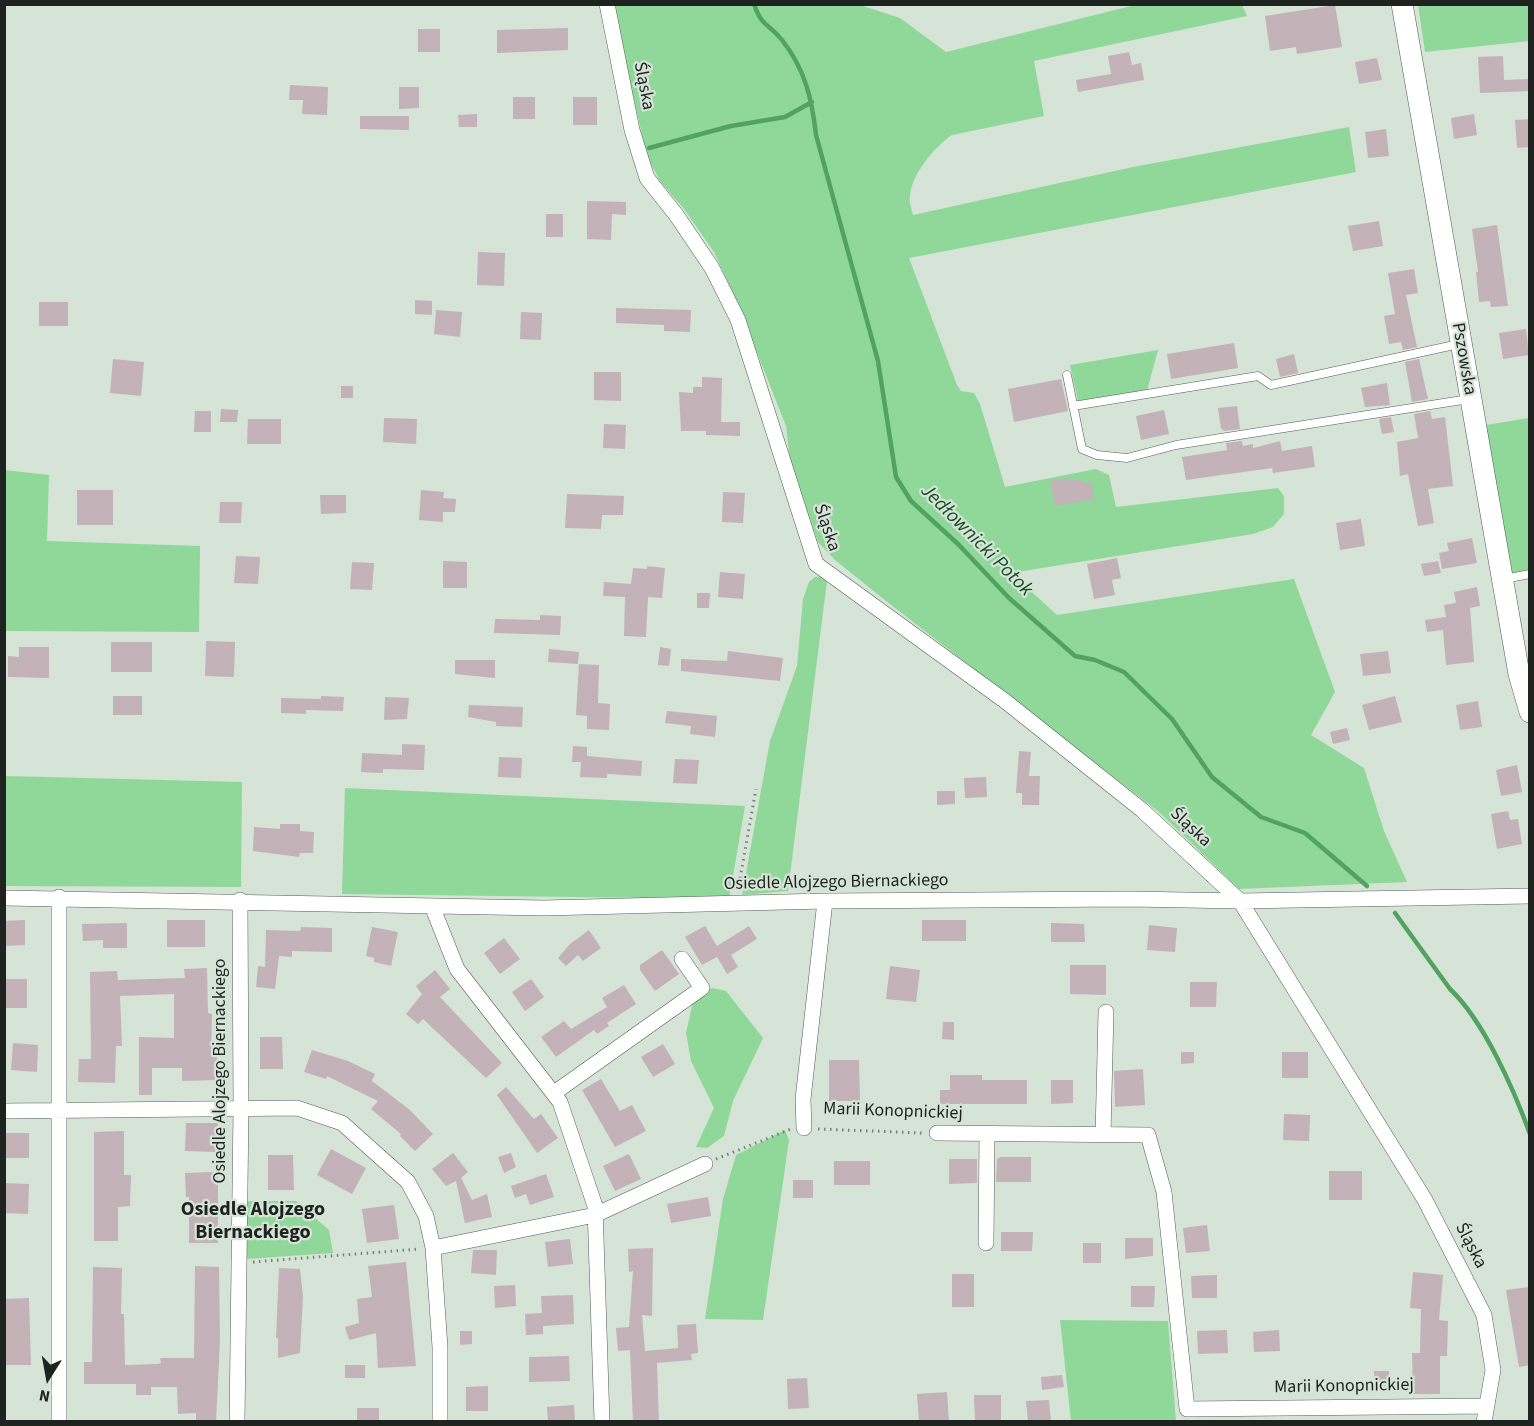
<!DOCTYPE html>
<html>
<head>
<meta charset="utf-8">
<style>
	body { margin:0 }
	#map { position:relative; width:1534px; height:1426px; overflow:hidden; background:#d6e3d7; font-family:"Source Sans 3",sans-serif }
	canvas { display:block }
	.frame { position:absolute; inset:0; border:6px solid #1e231f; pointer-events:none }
	.north { position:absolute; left:18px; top:1348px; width:60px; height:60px; -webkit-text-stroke:4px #d6e3d7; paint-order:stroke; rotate:191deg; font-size:16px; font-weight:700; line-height:24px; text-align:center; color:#1e231f }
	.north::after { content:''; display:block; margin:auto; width:21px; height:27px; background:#1e231f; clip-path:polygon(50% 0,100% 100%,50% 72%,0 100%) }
</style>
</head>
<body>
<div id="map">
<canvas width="1534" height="1426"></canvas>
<div class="frame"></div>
<div class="north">N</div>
</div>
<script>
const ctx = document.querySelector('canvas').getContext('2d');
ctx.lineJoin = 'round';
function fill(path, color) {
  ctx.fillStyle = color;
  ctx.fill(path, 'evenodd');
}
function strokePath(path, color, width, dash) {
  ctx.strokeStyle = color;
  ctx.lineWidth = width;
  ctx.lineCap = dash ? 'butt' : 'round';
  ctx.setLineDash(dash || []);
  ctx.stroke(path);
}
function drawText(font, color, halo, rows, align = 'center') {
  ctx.font = font + ' "Source Sans 3",sans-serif';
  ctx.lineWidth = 4.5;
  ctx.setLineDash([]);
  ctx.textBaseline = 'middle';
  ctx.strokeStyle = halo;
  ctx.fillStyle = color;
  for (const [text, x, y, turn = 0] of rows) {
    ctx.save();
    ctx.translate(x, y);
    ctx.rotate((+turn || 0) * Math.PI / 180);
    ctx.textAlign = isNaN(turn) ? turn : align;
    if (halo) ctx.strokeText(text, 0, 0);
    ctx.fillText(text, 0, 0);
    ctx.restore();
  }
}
fill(new Path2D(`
	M612,5h248l40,13 46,34 189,-47h107l5,11 -213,45 10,55 -92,19c-16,10 -42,41 -42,62 -1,6 2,13 3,18l220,-48 216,-40 7,45 -447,86 48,127 4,6 13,2 6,11 25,83 91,-18 13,6 7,32 162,-19 6,8v18l-11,13 -20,7 -242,39 46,42 237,-36 41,113 -24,43 53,33 20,63 23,51 -168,7 -80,-77 -273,-211 -51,-41 -17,-18 -28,-82 -4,-34 -51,-129 -21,-45 -30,-43 -24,-28 -13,-25z
	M1418,5h111v36l-104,11z
	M1158,350l-11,41 -69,10 -8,-36z
	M1529,418v155l-20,5 -23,-153z
	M4,470l45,5 -2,66 153,5 -1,86 -194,-1z
	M824,576l3,5 -39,310 -46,4 28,-154 27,-75 6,-67 6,-17 6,-5z
	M5,776l237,6 -1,105 -236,-1z
	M345,788l400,18 -16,93 -387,-5z
	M712,988l14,3 37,47 -30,63 -9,35 -17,12 -11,-1 18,-39 -23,-47 -5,-28 7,-31z
	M785,1130l4,10 -26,180 -58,-1 18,-120 13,-44z
	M246,1201h50l33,29 4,23 -87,6z
	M1060,1320l108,1 8,100h-105z`), '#8fd89a');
strokePath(new Path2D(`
	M754,4c8,24 15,19 28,36 23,29 30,59 34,95l62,226 18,116 15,24 47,43 51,54 66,58 20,4 29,12 48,47 40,58 49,40 44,16 62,53
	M649,148l82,-22 54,-9 27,-15
	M1395,913l55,76c34,32 64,101 80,145`), '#52a260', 4.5);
fill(new Path2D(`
	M1335,5l7,42 -45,7 -1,-7 -26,4 -5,-35z
	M568,28v22l-71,3v-23z
	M418,29h22v23h-22z
	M1129,52l3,13 9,-2 3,17 -66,12 -2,-12 35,-6 -3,-18z
	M1503,56l1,24 26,-1v12l-50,2 -2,-36z
	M1377,58l5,22 -23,4 -4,-22z
	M290,85l38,2 -1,28 -25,-1 1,-14h-14z
	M399,87h20v21l-20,1z
	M513,97h22v22h-22z
	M573,97h24v28h-24z
	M477,114v13h-18l-1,-12z
	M1474,114l3,21 -23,4 -3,-21z
	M360,116h49v14l-49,-1z
	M1530,119v28l-13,1 -2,-28z
	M1386,129l3,27 -21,2 -3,-26z
	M587,201l39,1v13l-14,-1 -1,26 -24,-1z
	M546,214h17v23h-17z
	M1379,221l4,25 -30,5 -5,-25z
	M1497,225l11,81 -17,1 -1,-6 -11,1 -3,-30h2l-6,-43z
	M478,252l27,1 -1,33 -27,-1z
	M1414,269l4,24 -12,2 11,52 -14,3 -2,-8 -12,2 -5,-28 11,-2 -7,-41z
	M415,300l17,1v14l-17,-1z
	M39,302h29v24h-29z
	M616,308l75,2 -1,22 -26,-1v-6l-48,-2z
	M436,310l26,2 -2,25 -26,-3z
	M521,312l21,1 -1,27 -21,-1z
	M1526,329l3,26 -26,4 -4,-26z
	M1234,343l4,25 -67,11 -4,-25z
	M1294,354l4,19 -18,4 -4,-18z
	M113,359l31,3 -3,34 -31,-3z
	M1419,359l9,40 -16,3 -7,-40z
	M594,372h27v29l-27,-1z
	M702,377l20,1 -1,44h19v14l-34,-1v-4h-25l-2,-39 14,1v-6h9z
	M1061,379l7,32 -54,11 -6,-33z
	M1387,383l3,22 -25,2 -4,-19z
	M341,386h12v12h-12z
	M1237,406l3,23 -16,2 -3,-3 -3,-20z
	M221,409l17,1 -1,12h-17z
	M1164,410l5,24 -28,6 -5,-24z
	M195,411h16v21h-17z
	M1430,411l2,8 13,-2 8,69 -25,3 6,34 -16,3 -10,-52 -8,2 -3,-34 21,-4 -4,-24z
	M1391,417l3,15 -12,2 -3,-15z
	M384,418l33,1 -1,25 -33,-2z
	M248,419h33v25h-34z
	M604,424l22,1 -1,24 -22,-1z
	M1242,441l1,5 10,-2v4l27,-7 2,10 30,-5 3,21 -42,6 -1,-5 -86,12 -4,-23 45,-7 -1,-7z
	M1069,478v3l12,-2 2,4 8,-1 3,17 -39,7 -5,-25z
	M77,490h36v35h-36z
	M421,490l23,2 -1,6 13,1 -1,13h-12v10l-24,-2z
	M723,492l22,1 -2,30 -21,-1z
	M567,494l57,2 -1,19h-21l-1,14 -36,-1z
	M320,495h26v18l-25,1z
	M220,502h22l-1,21h-22z
	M1361,519l4,27 -25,4 -4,-27z
	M1472,538l5,25 -35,6 -3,-16 10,-2 -2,-8z
	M236,556l24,1 -2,27 -24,-1z
	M1117,558l4,20 -9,2 3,15 -21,4 -7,-35z
	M443,561l24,1v26h-24z
	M1438,561l3,12 -17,3 -3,-12z
	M352,562l22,1 -2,27 -22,-1z
	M647,566l18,2 -3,30 -14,-1 -2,40 -22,-1 1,-39 -22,-1 1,-14 27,2 2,-16 14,1z
	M720,572l25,2 -2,25 -25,-2z
	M1477,587l3,19 -10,2 4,54 -28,3 -3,-35 -16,2 -2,-12 21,-3 -2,-12 12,-2 -2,-11z
	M697,593h13l-1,15h-12z
	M540,615l21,1 -1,19 -66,-2 1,-14 45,1z
	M206,641l29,1 -1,35 -29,-1z
	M111,642h41v30h-41z
	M19,647h30v31l-41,-1v-21l11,1z
	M660,647l11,2 -2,17 -11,-1z
	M549,649l30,3 -1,12 -30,-2z
	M728,651l55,7 -3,23 -99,-10v-12l46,2z
	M1388,651l3,22 -28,3 -3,-22z
	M455,660h40v18l-40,-4z
	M579,664l20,1 -1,38 12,1 -1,26 -22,-1v-13l-11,-1z
	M113,696h29v19h-29z
	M321,696l23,1 -1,14 -37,-1v4l-25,-1v-15l40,1z
	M1395,696l7,26 -33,8 -7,-25z
	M385,697l24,1 -2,21 -23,1z
	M1478,701l4,26 -22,3 -4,-25z
	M469,705l54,2 -1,20 -26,-1v-4l-28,-5z
	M667,711l50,5 -2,21 -25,-3 1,-8 -26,-3z
	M1347,728l3,12 -17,4 -3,-12z
	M402,744l23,1 -1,25 -41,-1v4l-22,-1 1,-19 40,2z
	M573,746l14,1v9l55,5 -1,15 -34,-2v4l-27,-1 1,-15h-9z
	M1019,751l12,1 -2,24h11l-1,29h-17v-12h-6z
	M499,757l23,1 -1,20 -23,-1z
	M675,759l24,1 -2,24 -24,-1z
	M1517,765l5,27 -21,4 -5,-26z
	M986,777l1,20 -22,1 -1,-20z
	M937,791h18v13l-18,1z
	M1508,811l2,9 8,-1 4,25 -25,5 -6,-35z
	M280,824h20v7l14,1 -1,21h-13l-1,4 -46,-6 1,-24 26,2z
	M25,920v25l-21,1v-25z
	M167,920h38v27h-38z
	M922,920h44v21h-44z
	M127,923v25h-24v-8l-20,1 -1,-17z
	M1051,923l33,1 1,18h-34z
	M1149,925l28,3 -2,24 -28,-2z
	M705,926l12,20 32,-20 8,13 -26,16 7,12 -11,7 -10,-17 -15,8 -17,-28z
	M301,927l31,1v24l-40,-1v6l-13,-1 -4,33 -19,-2 2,-21 7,1 1,-37 34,1z
	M372,927l26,5 -7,34 -17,-4v-4l-8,-2z
	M589,930l12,18 -18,13 -5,-6 -12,11 -8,-8 12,-14z
	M504,938l16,21 -20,15 -16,-21z
	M662,950l17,24 -24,17 -15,-21v-5z
	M1070,965h36v30l-36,-1z
	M890,966l30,4 -4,32 -30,-3z
	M207,968l1,45 4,1 -1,40h6l1,26 -36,1v-13h-30v27h-13v-58l35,1v-44l-54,2 2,50h-6l-1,37 -37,-1 1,-23h12l-1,-87 27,-1 1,9 67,-2 -1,-9z
	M435,970l15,19 -10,8 62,66 -16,15 -63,-59 -5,5 -12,-10 16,-20 -6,-8z
	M4,979h23v29h-23z
	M531,979l13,18 -19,14 -13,-19z
	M1190,982h27l-1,25h-26z
	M624,985l12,19 -29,19 2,3 -12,8 -3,-4 -38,27 -15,-20 23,-16 7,8 36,-22 -5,-9z
	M943,1022h11v18l-12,-1z
	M260,1037h22l1,32h-23z
	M13,1043l25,2 -1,27 -26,-2z
	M663,1044l12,20 -22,13 -12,-20z
	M312,1050l36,11 27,13 -3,7 38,29 23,24 -18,17 -15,-15 1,-2 -30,-25 7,-8 -51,-25 -1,3 -22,-7z
	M1181,1052h13v11l-13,1z
	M1282,1052h26v26h-26z
	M829,1060h30l1,41h-31z
	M1143,1069l2,36 -30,2 -1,-36z
	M950,1075h32v5h45v24h-87v-14h10z
	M601,1079l19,32 12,-6 14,26 -31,16 -33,-57z
	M1051,1080h22v23l-22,1z
	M506,1087l28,32 7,-5 17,24 -21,15 -40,-58z
	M1284,1114l26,1 -1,26 -26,-1z
	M186,1123h32l-1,29 -32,-1z
	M124,1131v44h7l-1,31 -12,1v34h-24v-109z
	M6,1133h23v25h-23z
	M331,1149l35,19 -14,26 -35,-19z
	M453,1153l15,19 -7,6 11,22 15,-6 5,23 -27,6 -9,-42 -10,5 -14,-17z
	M511,1153l5,14 -12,6 -6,-16z
	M629,1154l12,25 -26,12 -12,-25z
	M268,1155h25l1,35h-26z
	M1000,1157h31v25h-35l1,-23z
	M949,1159h28v24l-28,1z
	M834,1161h36v24h-36z
	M1329,1171h33v29h-33z
	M210,1172h8v71h-29v-46h-3l-1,-24z
	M546,1174l8,23 -24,8 -4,-11 -11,4 -4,-12z
	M793,1180h20v18h-20z
	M4,1183l25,1 -1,30 -24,-1z
	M708,1197l3,19 -40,7 -4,-19z
	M394,1205l5,34 -32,4 -5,-34z
	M1207,1225l3,26 -24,2 -3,-25z
	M1001,1232h32l-1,19h-31z
	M1125,1238h28v18l-28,3z
	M570,1239l3,25 -25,3 -3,-25z
	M1083,1243h18v20h-18z
	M653,1248l-1,68 -10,-1 3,36 33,-3 -1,-23 19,-1 2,29 -7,1 1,6 -35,3 2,59h-26l-3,-72 -12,1 -2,-23 13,-1 4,-56 -4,1 -1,-23z
	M473,1250h24l-1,25 -25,-2z
	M406,1262l10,104 -38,2 -2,-35 -27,7 -4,-13 14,-4 -2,-24 15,-2 -4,-31z
	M195,1266l24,1 1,73 -4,82h-20v-9l-18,1 -1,-27h-26v8h-15v-11h-52v-22h8l1,-95 29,1 -1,46h3l1,51 32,-1 4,-1 -1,-5h34z
	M279,1268l21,1 3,27 -3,57 -22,5v-20h-2z
	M1413,1272l30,3 -4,45 9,1 -1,35h-7v38h-27l-1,-41h8l1,-44 -11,-1z
	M952,1274h22v33h-22z
	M1217,1275v23h-25l-1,-22z
	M515,1285l1,21 -21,2 -1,-22z
	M1131,1286h24l-1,21h-23z
	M1530,1287v78l-11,2 -13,-77z
	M573,1295l1,29 -31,2v8l-17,1 -1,-21 17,-1 -1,-17z
	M29,1298l2,67h-27v-66z
	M1227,1330l1,23 -30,1 -1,-23z
	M1279,1330l1,21 -26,1 -1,-20z
	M460,1331h12v13l-12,1z
	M569,1356l1,25 -41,1v-25z
	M345,1365h20v13h-20z
	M1374,1371h15v15h-15z
	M1062,1375l2,12 -22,3 -1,-13z
	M807,1378l2,30 -21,1 -1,-30z
	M488,1386v25h-22v-24z
	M947,1392l2,30h-30l-2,-28z
	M974,1395h27v27h-26z
	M1049,1400l2,22h-23l-2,-21z
	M574,1405l1,17h-27l-1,-15z
	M357,1408h22v14h-22z`), '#c4b2b9');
const lane = new Path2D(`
	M1067,375l15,74 15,6 30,3 49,-13 293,-46
	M1073,406l185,-30 13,9 188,-41
	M1504,579l26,-5`);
const street = new Path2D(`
	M607,4l25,126 15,48 30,38 35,52 26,52 78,244 189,137 137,109 98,91 185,299 59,115 9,55 -9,52
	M59,897v525
	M4,898l540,10 281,-7 306,-2 109,2 290,-5
	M432,906l25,63 103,133 35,104 7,216
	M554,1093l148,-105 -20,-29
	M4,1111l293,-3 45,15 66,59 18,34 7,32 7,99v75
	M804,1128l-1,-29 22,-198
	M937,1133l211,2 16,57 23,217 300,-3
	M1103,1135l3,-123
	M986,1243l1,-109
	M433,1248l162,-33 110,-51
	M237,1422l4,-313 -1,-209`);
const secondary = new Path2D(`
	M1402,4l117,670 11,38`);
strokePath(lane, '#525e53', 9);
strokePath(street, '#525e53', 16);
strokePath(secondary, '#525e53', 22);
strokePath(new Path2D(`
	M738,890l18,-101
	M818,1129l105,4
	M716,1159l75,-30
	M253,1262l167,-13`), '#79827a', 3, [1.5, 4.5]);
strokePath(lane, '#fff', 8);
strokePath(street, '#fff', 15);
strokePath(secondary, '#fff', 21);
drawText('18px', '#1e231f', '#d6e3d7', [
	["Śląska",643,86,79],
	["Pszowska",1463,359,80],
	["Śląska",826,528,71],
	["Śląska",1190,828,43],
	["Osiedle Alojzego Biernackiego",836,883,-1],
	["Osiedle Alojzego Biernackiego",221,1071,-90],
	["Marii Konopnickiej",893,1112,2],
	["Śląska",1470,1246,63],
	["Marii Konopnickiej",1344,1387,-1]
]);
drawText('italic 20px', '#144e22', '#d6e3d7', [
	["Jedłownicki Potok",976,541,45]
]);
drawText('bold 20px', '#1e231f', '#d6e3d7', [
	["Osiedle Alojzego",253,1211],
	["Biernackiego",253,1234]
]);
</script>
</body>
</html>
